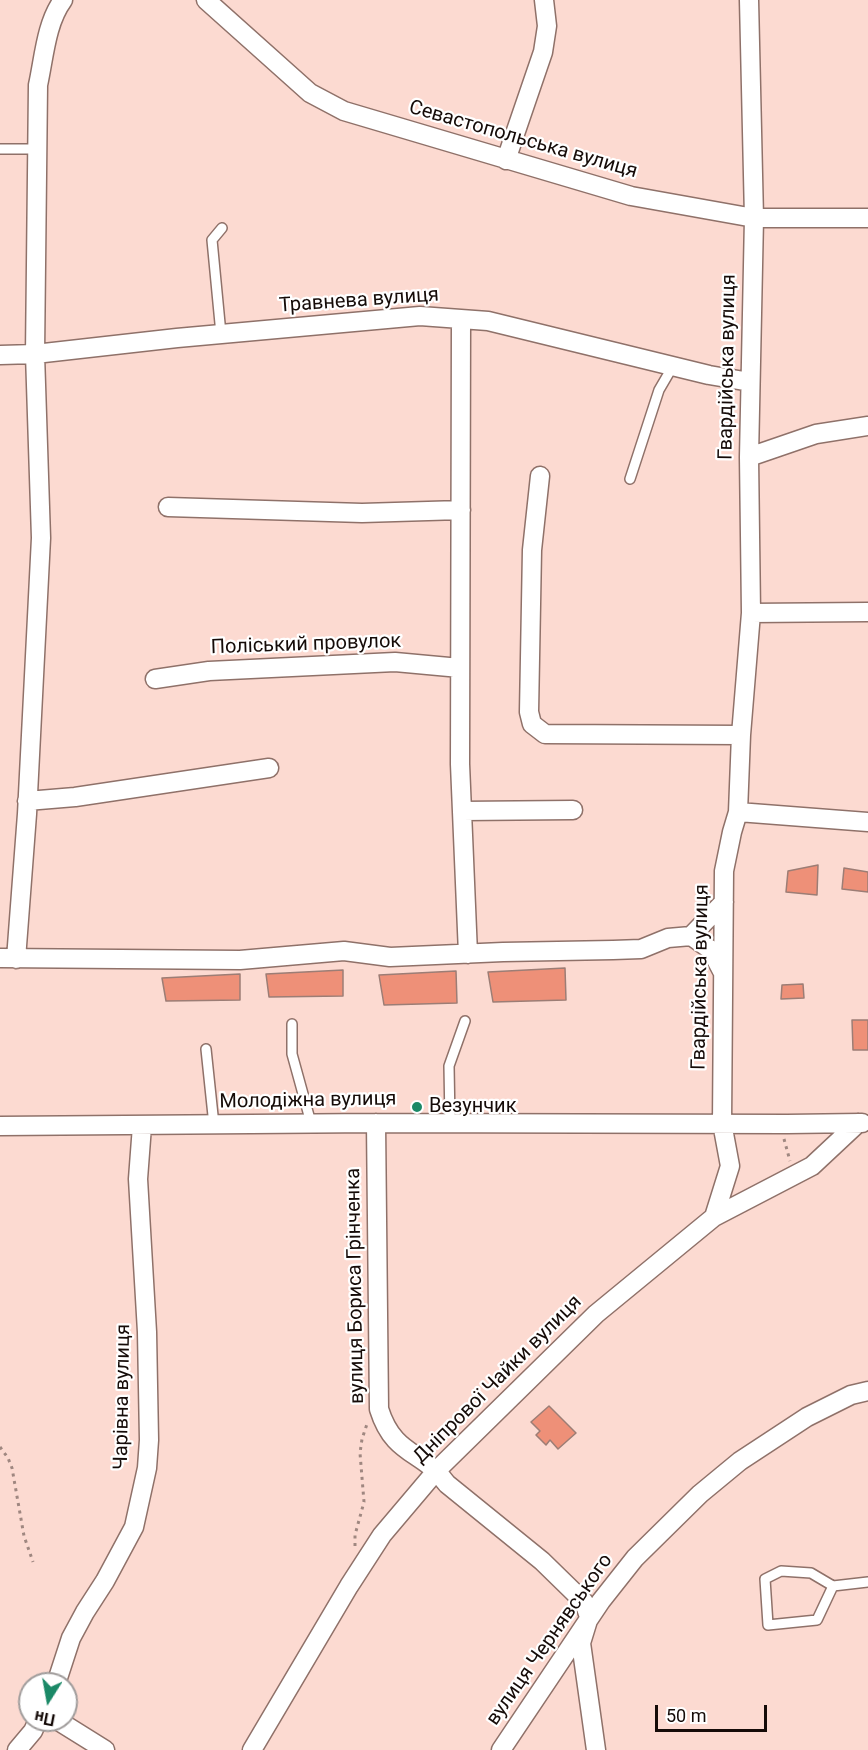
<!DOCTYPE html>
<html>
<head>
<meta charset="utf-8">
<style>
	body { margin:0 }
	#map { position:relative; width:868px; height:1750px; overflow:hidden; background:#fcdad1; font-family:Roboto,sans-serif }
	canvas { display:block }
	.north { position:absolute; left:18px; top:1672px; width:60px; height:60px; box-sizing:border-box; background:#fff; border:2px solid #a19d9c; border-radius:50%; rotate:191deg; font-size:16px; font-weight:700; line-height:24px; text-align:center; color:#150b08 }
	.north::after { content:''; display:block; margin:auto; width:21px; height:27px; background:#1b8967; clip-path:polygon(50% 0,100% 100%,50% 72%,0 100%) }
	.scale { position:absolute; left:655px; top:1705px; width:112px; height:27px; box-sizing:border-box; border:3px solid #150b08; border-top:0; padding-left:8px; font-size:18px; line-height:21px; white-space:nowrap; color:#150b08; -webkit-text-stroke:4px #fff; paint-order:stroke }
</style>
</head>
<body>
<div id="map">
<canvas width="868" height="1750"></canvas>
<div class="north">Пн</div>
<div class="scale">50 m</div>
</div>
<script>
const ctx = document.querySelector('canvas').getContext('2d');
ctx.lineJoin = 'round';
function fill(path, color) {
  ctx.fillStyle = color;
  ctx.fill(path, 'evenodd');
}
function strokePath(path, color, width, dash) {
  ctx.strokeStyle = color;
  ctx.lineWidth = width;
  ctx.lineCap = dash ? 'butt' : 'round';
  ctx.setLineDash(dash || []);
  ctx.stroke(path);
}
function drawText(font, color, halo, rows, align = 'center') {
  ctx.font = font + ' Roboto,sans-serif';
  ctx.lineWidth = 4.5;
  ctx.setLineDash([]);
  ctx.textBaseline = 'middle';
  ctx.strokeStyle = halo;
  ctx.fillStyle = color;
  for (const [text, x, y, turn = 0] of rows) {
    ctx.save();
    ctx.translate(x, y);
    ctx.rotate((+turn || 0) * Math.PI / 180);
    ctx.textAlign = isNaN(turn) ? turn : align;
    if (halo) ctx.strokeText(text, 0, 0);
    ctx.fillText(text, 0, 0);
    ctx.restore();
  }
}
const building = new Path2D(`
	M818,865l-1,30 -31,-3 2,-21z
	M844,868l24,4v20l-26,-3z
	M565,968l1,32 -73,2 -5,-30z
	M343,970v26l-74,1 -3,-23z
	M456,971l1,32 -73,2 -5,-30z
	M240,974v26l-74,1 -4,-23z
	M803,984l1,14 -23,1 1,-14z
	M852,1020h16v30h-15z
	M549,1406l27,27 -18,16 -8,-9 -4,5 -10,-10 4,-4 -9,-9z`);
fill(building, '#ee9078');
strokePath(building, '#9c7d75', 1.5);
const service = new Path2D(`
	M0,149h38
	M221,334l-9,-94 10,-12
	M630,479l29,-89 14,-24
	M292,1024v30l19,69
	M206,1049l8,76
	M450,1122l-1,-56 16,-45
	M833,1586l-16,34 -49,5 -3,-46 16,-8 30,2 22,13 35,-4`);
const minor = new Path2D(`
	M206,0l104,93 34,18 287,85 123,22h114
	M506,160l37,-108 4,-26 -3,-26
	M461,319l-1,445 8,190
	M0,355l35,-1 142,-16 243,-22 68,5 221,54 41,7
	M749,457l67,-23 52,-8
	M540,476l-8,74 -3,162 3,12 13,10 196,1
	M168,507l194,6 99,-3
	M751,613l117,-1
	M155,679l54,-8 186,-9 65,6
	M27,801l48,-4 194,-29
	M462,811l111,-1
	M738,812l130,10
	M691,936l33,-34
	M0,958l240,2 104,-9 46,6 113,-5 110,-2 28,-1 27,-11 23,-2 20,14 11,21
	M16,959l11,-145 14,-276 -6,-184 3,-269c6,-27 8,-62 25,-85
	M376,1123l3,286c15,48 44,41 68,75l95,77 42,41 5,15 -8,26 15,107
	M0,1126l376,-3 411,1 75,-1
	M714,1217l16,-51 -8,-43 2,-252 8,-39 6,-20 3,-77 10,-122 -2,-156 5,-239 -5,-218
	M56,1684l15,-46 14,-26 20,-31 29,-54 13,-59 2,-28 -2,-108 -9,-153 4,-53
	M57,1720l48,30
	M17,1750l16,-19 5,-11
	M252,1750l97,-164 33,-51 55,-65 159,-156 118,-97 98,-51 46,-43
	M501,1750l100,-149 34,-43 65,-64 40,-33 67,-44 44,-22 17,-4`);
strokePath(service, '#8f7169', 12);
strokePath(minor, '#8f7169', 21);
strokePath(new Path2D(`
	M784,1139l6,22
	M0,1447l8,11 4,10 12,68 9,26
	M355,1546v-11l9,-33 -4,-49 2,-14 5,-15`), '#9f8780', 3, [3, 4.5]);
strokePath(service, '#fff', 9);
strokePath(minor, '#fff', 18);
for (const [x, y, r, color] of [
	[417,1107,6,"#1b8967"]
]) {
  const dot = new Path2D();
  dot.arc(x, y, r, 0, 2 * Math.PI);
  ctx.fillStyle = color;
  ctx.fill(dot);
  strokePath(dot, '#fff', 2);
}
drawText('20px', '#150b08', '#fff', [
	["Севастопольська вулиця",523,140,16],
	["Травнева вулиця",359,301,-4],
	["Гвардійська вулиця",728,367,-89],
	["Поліський провулок",306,645,-2],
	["Гвардійська вулиця",701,977,-89],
	["Молодіжна вулиця",308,1101,-1],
	["вулиця Бориса Грінченка",356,1286,-91],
	["Дніпрової Чайки вулиця",498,1380,-45],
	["Чарівна вулиця",123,1397,-89],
	["вулиця Чернявського",550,1640,-55]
]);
drawText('20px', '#150b08', '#fff', [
	["Везунчик",429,1107]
], 'left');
</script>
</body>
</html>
